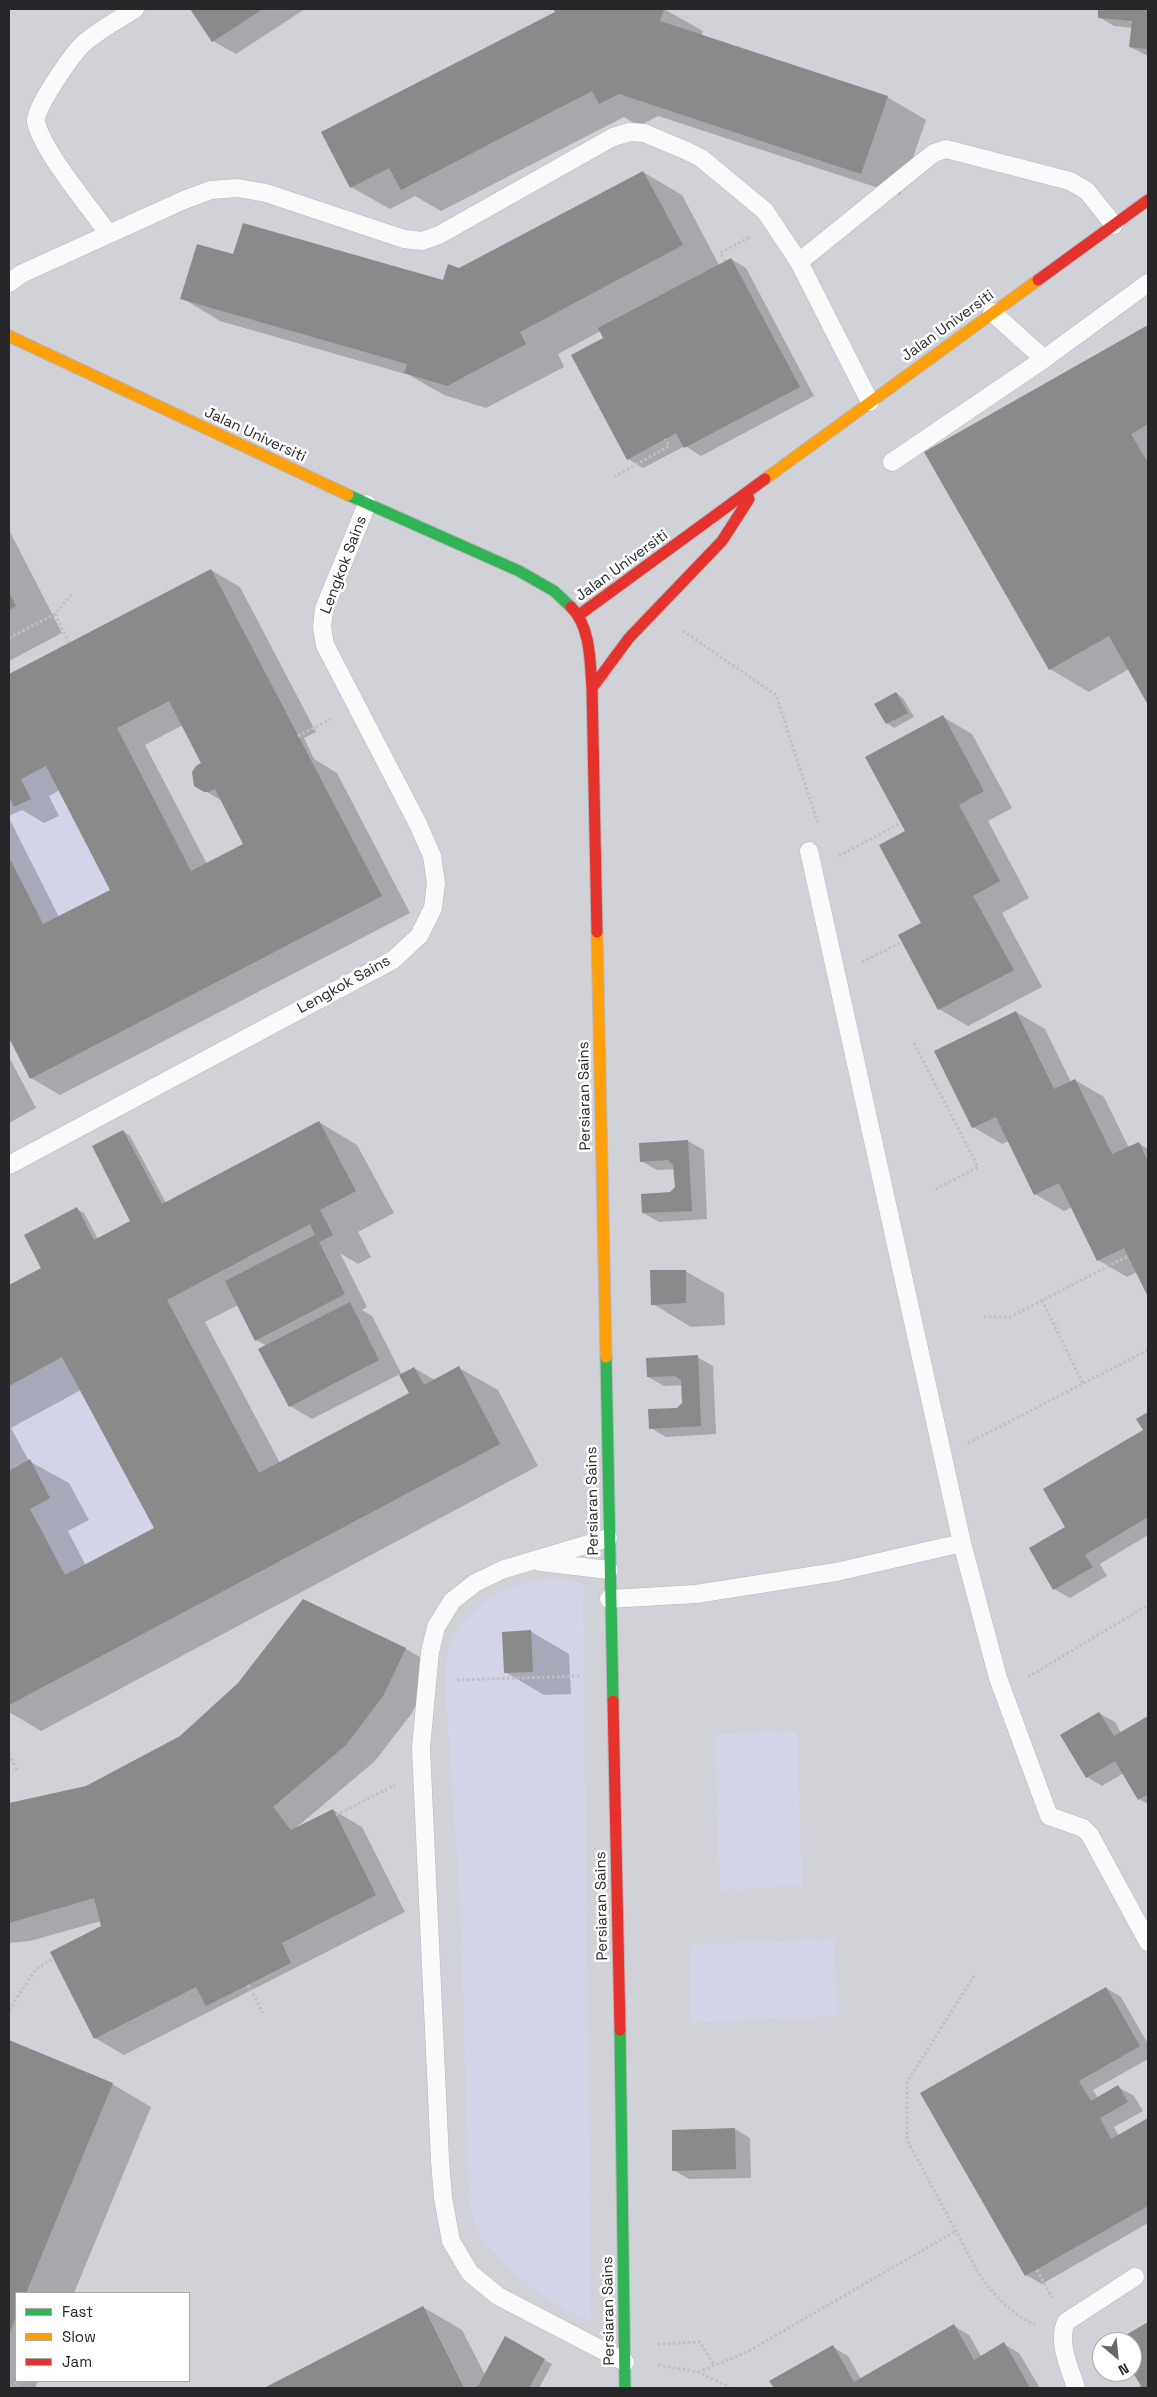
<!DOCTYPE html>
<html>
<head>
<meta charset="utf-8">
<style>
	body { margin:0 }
	#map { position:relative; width:1157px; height:2397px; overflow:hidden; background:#e1e1e3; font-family:"Space Grotesk",sans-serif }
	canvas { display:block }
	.frame { position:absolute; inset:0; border:10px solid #272729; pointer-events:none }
	.legend { position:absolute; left:15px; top:2292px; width:175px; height:90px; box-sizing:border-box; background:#fff; border:1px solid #a9a9a9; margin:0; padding:6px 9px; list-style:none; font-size:15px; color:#272729 }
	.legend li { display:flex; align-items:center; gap:10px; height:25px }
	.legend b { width:25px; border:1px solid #a9a9a9 }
	.north { position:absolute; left:1092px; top:2332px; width:50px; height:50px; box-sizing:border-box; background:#fff; border:1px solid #a9a9a9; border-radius:50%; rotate:152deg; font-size:14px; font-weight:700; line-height:20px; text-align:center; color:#272729 }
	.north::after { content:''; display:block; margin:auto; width:18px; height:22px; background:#68686a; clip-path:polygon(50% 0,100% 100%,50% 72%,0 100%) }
</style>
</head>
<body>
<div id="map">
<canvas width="1157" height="2397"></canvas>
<div class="frame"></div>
<ul class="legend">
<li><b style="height:6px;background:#30b455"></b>Fast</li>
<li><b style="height:6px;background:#ff9f0a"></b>Slow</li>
<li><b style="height:6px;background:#e5322d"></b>Jam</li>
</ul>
<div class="north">N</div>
</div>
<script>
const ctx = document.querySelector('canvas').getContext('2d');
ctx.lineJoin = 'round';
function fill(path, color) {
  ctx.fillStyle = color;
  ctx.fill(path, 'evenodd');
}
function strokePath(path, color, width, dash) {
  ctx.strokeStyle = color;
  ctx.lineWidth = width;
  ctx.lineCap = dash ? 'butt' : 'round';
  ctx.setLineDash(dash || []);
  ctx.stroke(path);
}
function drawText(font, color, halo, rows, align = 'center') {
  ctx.font = font + ' "Space Grotesk",sans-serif';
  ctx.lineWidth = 5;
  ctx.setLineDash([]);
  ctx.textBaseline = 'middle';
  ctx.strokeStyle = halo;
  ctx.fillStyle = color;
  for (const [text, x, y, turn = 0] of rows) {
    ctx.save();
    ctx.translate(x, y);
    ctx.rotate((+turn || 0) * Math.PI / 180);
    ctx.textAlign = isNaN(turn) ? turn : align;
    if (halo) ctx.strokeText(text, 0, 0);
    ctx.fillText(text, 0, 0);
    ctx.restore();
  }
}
fill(new Path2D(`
	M9,9h1139v2379h-1139zM16,2293h173v88h-173zM1102,2342h30v30h-30z`), '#d1d1d8');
fill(new Path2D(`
	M46,766l64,124 -67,34 -34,-67v-61l5,11 17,-8 -10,-20z
	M62,1357l92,171 -89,47 -35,-66 20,-11 -20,-38 -21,11v-85z
	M563,1579l20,5 8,738c-37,-18 -65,-35 -94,-66 -7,-8 -16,-17 -20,-27 -5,-12 -7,-25 -8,-38l-9,-290 -15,-220c1,-11 1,-25 5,-35 13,-32 44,-57 78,-64 11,-2 24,-2 35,-3z
	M797,1731l5,155 -82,4 -5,-156z
	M834,1939l3,77 -146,6 -2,-77z`), '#d3d4e7');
fill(new Path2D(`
	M192,9h113l-69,45 -23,-13z
	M555,9h109l39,22 -2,5 186,61 39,23 -26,75 -242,-79 -19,10 -15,-9 -183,94 -26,-15 -25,13 -39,-22 206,-175z
	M1100,9h48v47l-18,-9 3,-19 -19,-2 -15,-9z
	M643,172l39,23 37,70 12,-6 15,9 68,128 -113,60 -16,-10 -42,22 -15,-9 -23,-120 -4,-8 -43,23 6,13 -78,41 -42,-13 -35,-20 -189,-54 -38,-23 52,-42 209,26 16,-13z
	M1148,326v377l-19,-34 -40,23 -39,-23 -124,-216z
	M9,530l53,103 -53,28z
	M211,570l29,17 76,145 -12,6 10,21 23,14 73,140 -350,182 -29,-17 -22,-42v-218l50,99 53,-26 -52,-101 -11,6 10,20 -15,7 -22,-13 -13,6v-140zM183,725l20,38 -8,22 27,16 23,44 -38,19 -62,-119z
	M896,693l7,5 11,19 -20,11 -7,-5z
	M943,717l29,17 40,74 -24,13 41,77 -27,15 40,74 -74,39 -29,-17 -33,-177z
	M1016,1012l29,17 26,53 4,-2 29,17 25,51 9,-5 10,6v145l-11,-22 -10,5 -29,-17 -26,-53 -8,4 -29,-17 -26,-53 -7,3 -29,-17z
	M9,1057l27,51 -27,15z
	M319,1122l38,23 37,68 -36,19 13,25 -13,7 -18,-11 27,54 -5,3 10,6 30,59 12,-7 21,12 24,-12 39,22 40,76 -497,265 -32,-19v-425l35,-19 33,-59 7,4 14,26 34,-18 -9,-90 7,5 36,67zM238,1305l18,35 11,6 23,60 22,13 88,-45 11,20 -131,69 -75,-141zM81,1390l75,139 -70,37 -18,-35 21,-11 -20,-37 -40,-22 -18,-33z
	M688,1141l16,9 3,69 -48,3 -16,-9 33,-25 -1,-19 -18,1 -16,-9 -1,-17z
	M685,1271l39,22 1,32 -34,2 -38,-23z
	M697,1357l16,9 3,68 -50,3 -15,-9 32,-24 -1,-19 -18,1 -16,-9z
	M1148,1413v122l-48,29 7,12 -37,22 -16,-9 13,-62 78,-96 -7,-12z
	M303,1601l103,48 29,17 -23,47 -37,48 -78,66 36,-17 29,17 43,85 -281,143 -29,-17 8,-111 -2,-6 -71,20 -21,2v-139l77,-17 95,-50 58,-54z
	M530,1631l39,23 2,40 -27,1 -39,-23z
	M1099,1713l16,9 6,11 27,-16v87l-9,-5 -15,-26 -22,13 -15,-9z
	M1106,1988l15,9 27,47v15l-55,31 5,8 20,-11 16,9 9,15 -29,16 5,9 29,-17v104l-106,61 -16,-9 -104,-181z
	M9,2041l103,43 39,23 -77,186h-58v88h22l-3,7h-26z
	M735,2129l15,9 1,40 -62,1 -16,-9z
	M423,2307l39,23 23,45 20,-37 47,26 -13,24h-272z
	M1148,2324v64h-9l4,-2 -11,-18v-26h-15z
	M954,2326l15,9 12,21 23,-12 15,9 21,35h-265l-4,-7 62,-34 15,9 13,23z`), '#0003');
fill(new Path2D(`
	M190,9h73l-51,33z
	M553,9h111l-4,12 228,75 -27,78 -242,-80 -20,10 -7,-13 -191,99 -12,-22 -39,20 -29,-56 234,-120z
	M1098,9h50v40l-19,-2 3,-26 -34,-3z
	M643,171l40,74 -163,87 6,12 -79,42 -43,-13 3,-9 -227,-65 17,-55 36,10 10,-31 200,57 5,-16 11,4z
	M731,258l69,129 -116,61 -8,-15 -49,27 -56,-105 32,-17 -5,-10z
	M1148,325v99l-17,10 17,29v242l-39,-69 -60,34 -125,-218z
	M211,569l171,327 -352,183 -21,-41v-181l34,67 67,-34 -64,-124 -25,13 10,20 -17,8 -5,-11v-122zM169,701l32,62 -5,3 -4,6 2,14 10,6h5l6,-3 28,55 -52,27 -74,-143z
	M9,592l7,14 -7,4z
	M896,692l12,21 -22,11 -12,-20z
	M943,715l41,76 -25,14 41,76 -27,15 41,74 -76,40 -40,-75 23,-12 -42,-78 26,-14 -40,-74z
	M1016,1011l38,78 21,-10 37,75 27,-12 9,20v135l-24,-49 -27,13 -38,-78 -25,12 -38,-78 -24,11 -38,-77z
	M319,1121l37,70 -36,19 13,25 -14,7 26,52 -90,47 -30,-60 90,-46 -5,-11 -143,76 92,173 150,-80 -10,-18 15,-8 10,18 35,-19 41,78 -491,261v-234l21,-12 20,39 -20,11 35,66 89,-47 -92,-171 -53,29v-101l32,-17 -17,-33 53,-28 17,33 36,-19 -38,-75 31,-16 39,74z
	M688,1140l4,71 -50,2 -1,-19 29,-2 5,-5 -2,-22 -5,-5 -28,2 -1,-19z
	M650,1270h36v33l-35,2z
	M350,1302l29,58 -90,47 -31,-58z
	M698,1355l3,71 -52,3 -1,-20 29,-1 5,-5 -1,-23 -6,-4 -28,1 -1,-19z
	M1148,1412v105l-63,38 8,12 -40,23 -24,-42 36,-21 -22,-38 100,-59 -7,-11z
	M303,1599l103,49 -23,48 -37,49 -73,62 18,23 42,-21 43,86 -94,48 9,20 -43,22 -42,21 -10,-19 -102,52 -44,-87 51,-26 -7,-28 -85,25v-120l77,-17 94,-50 58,-53z
	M531,1630l2,42 -29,1 -2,-41z
	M1099,1712l15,24 34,-20v78l-10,6 -23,-39 -29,17 -26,-43z
	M1106,1987l34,59 -61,35 12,20 27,-16 10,17 -28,16 11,21 37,-21v88l-123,70 -105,-183z
	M9,2040l104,43 -87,210h-10v24l-7,18z
	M735,2128l1,41 -64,2v-41z
	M423,2306l41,82h-200z
	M1148,2322v66h-11l4,-2 -9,-15v-29h-18z
	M954,2324l20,36 30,-18 26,46h-256l-5,-7 64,-36 21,37z
	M505,2336l40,23 -16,29h-56l5,-2z`), '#8a8a8b');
const lane = new Path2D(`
	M108,233c-19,-27 -65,-81 -72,-111 -3,-12 36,-67 46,-77 15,-14 36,-25 53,-36
	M799,262l126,-102 9,-7 12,-4 124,32 17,10 27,34
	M9,283l12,-9 163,-74 27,-10 27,-2 28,5 138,46 18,2 17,-6 174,-98 17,-5 14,1 43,18 14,7 64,53 34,51 71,140
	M992,312l52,47
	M892,462l152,-103 104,-76
	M809,851l153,692 36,135 51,138 34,12 7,7 58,107
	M9,1165l384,-205 26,-24 14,-28 3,-25 -4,-27 -14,-32 -93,-179 -3,-18 2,-18 43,-105
	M608,1538l-104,31 -29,14 -23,18 -16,26 -6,25 -9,96 19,412 3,38 8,43 19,32 28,23 127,66
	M540,1562l69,8
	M609,1599l87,-5 140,-22 126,-29
	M1076,2388c-6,-20 -19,-45 -10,-66l69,-45`);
const fast = new Path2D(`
	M348,495l171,76 35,20 17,16
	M606,1357l7,344
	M620,2030l5,358`);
const slow = new Path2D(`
	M9,336l339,159
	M765,479l273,-199
	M597,932l9,425`);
const jam = new Path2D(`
	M1038,280l110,-80
	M571,607c20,20 19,55 21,81l5,244
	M579,615l186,-136
	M592,688l37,-50 93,-97 27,-42
	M613,1701l7,329`);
strokePath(lane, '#b7b7b9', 19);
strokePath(fast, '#b7b7b9', 13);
strokePath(slow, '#b7b7b9', 13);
strokePath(jam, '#b7b7b9', 13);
strokePath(new Path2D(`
	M725,261l-5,-8 30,-16
	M614,477l55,-31 -4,-7
	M55,614l14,29
	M683,631l93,64 42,129
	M9,638l46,-24 17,-20
	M298,736l33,-17
	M839,856l61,-33
	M862,962l40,-20
	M914,1043l64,124 -42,22
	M1042,1300l41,84
	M984,1317h26l118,-61
	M968,1443l180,-93
	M1028,1677l120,-72
	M457,1680l123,-4
	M9,1754l8,16
	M336,1815l59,-30
	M974,1976l-67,106v58l72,134c16,23 31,38 56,51
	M248,1985l15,28
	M9,2010l27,-41 17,-10
	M1037,2270l15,28
	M658,2344l42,-2 14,23
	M658,2365l40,7 33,16
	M698,2372l49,-20 209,-121
	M11,2388l8,-7`), '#c0c0c1', 3, [2.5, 2.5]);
strokePath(lane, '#fafafb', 18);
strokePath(fast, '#30b455', 11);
strokePath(slow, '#ff9f0a', 11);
strokePath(jam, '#e5322d', 11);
drawText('15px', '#272729', '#fff', [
	["Jalan Universiti",948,326,-36],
	["Jalan Universiti",255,435,25],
	["Lengkok Sains",344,565,-69],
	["Jalan Universiti",622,566,-36],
	["Lengkok Sains",344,985,-29],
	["Persiaran Sains",585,1096,-91],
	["Persiaran Sains",593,1501,-91],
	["Persiaran Sains",602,1906,-91],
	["Persiaran Sains",609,2311,-91]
]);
</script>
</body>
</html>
